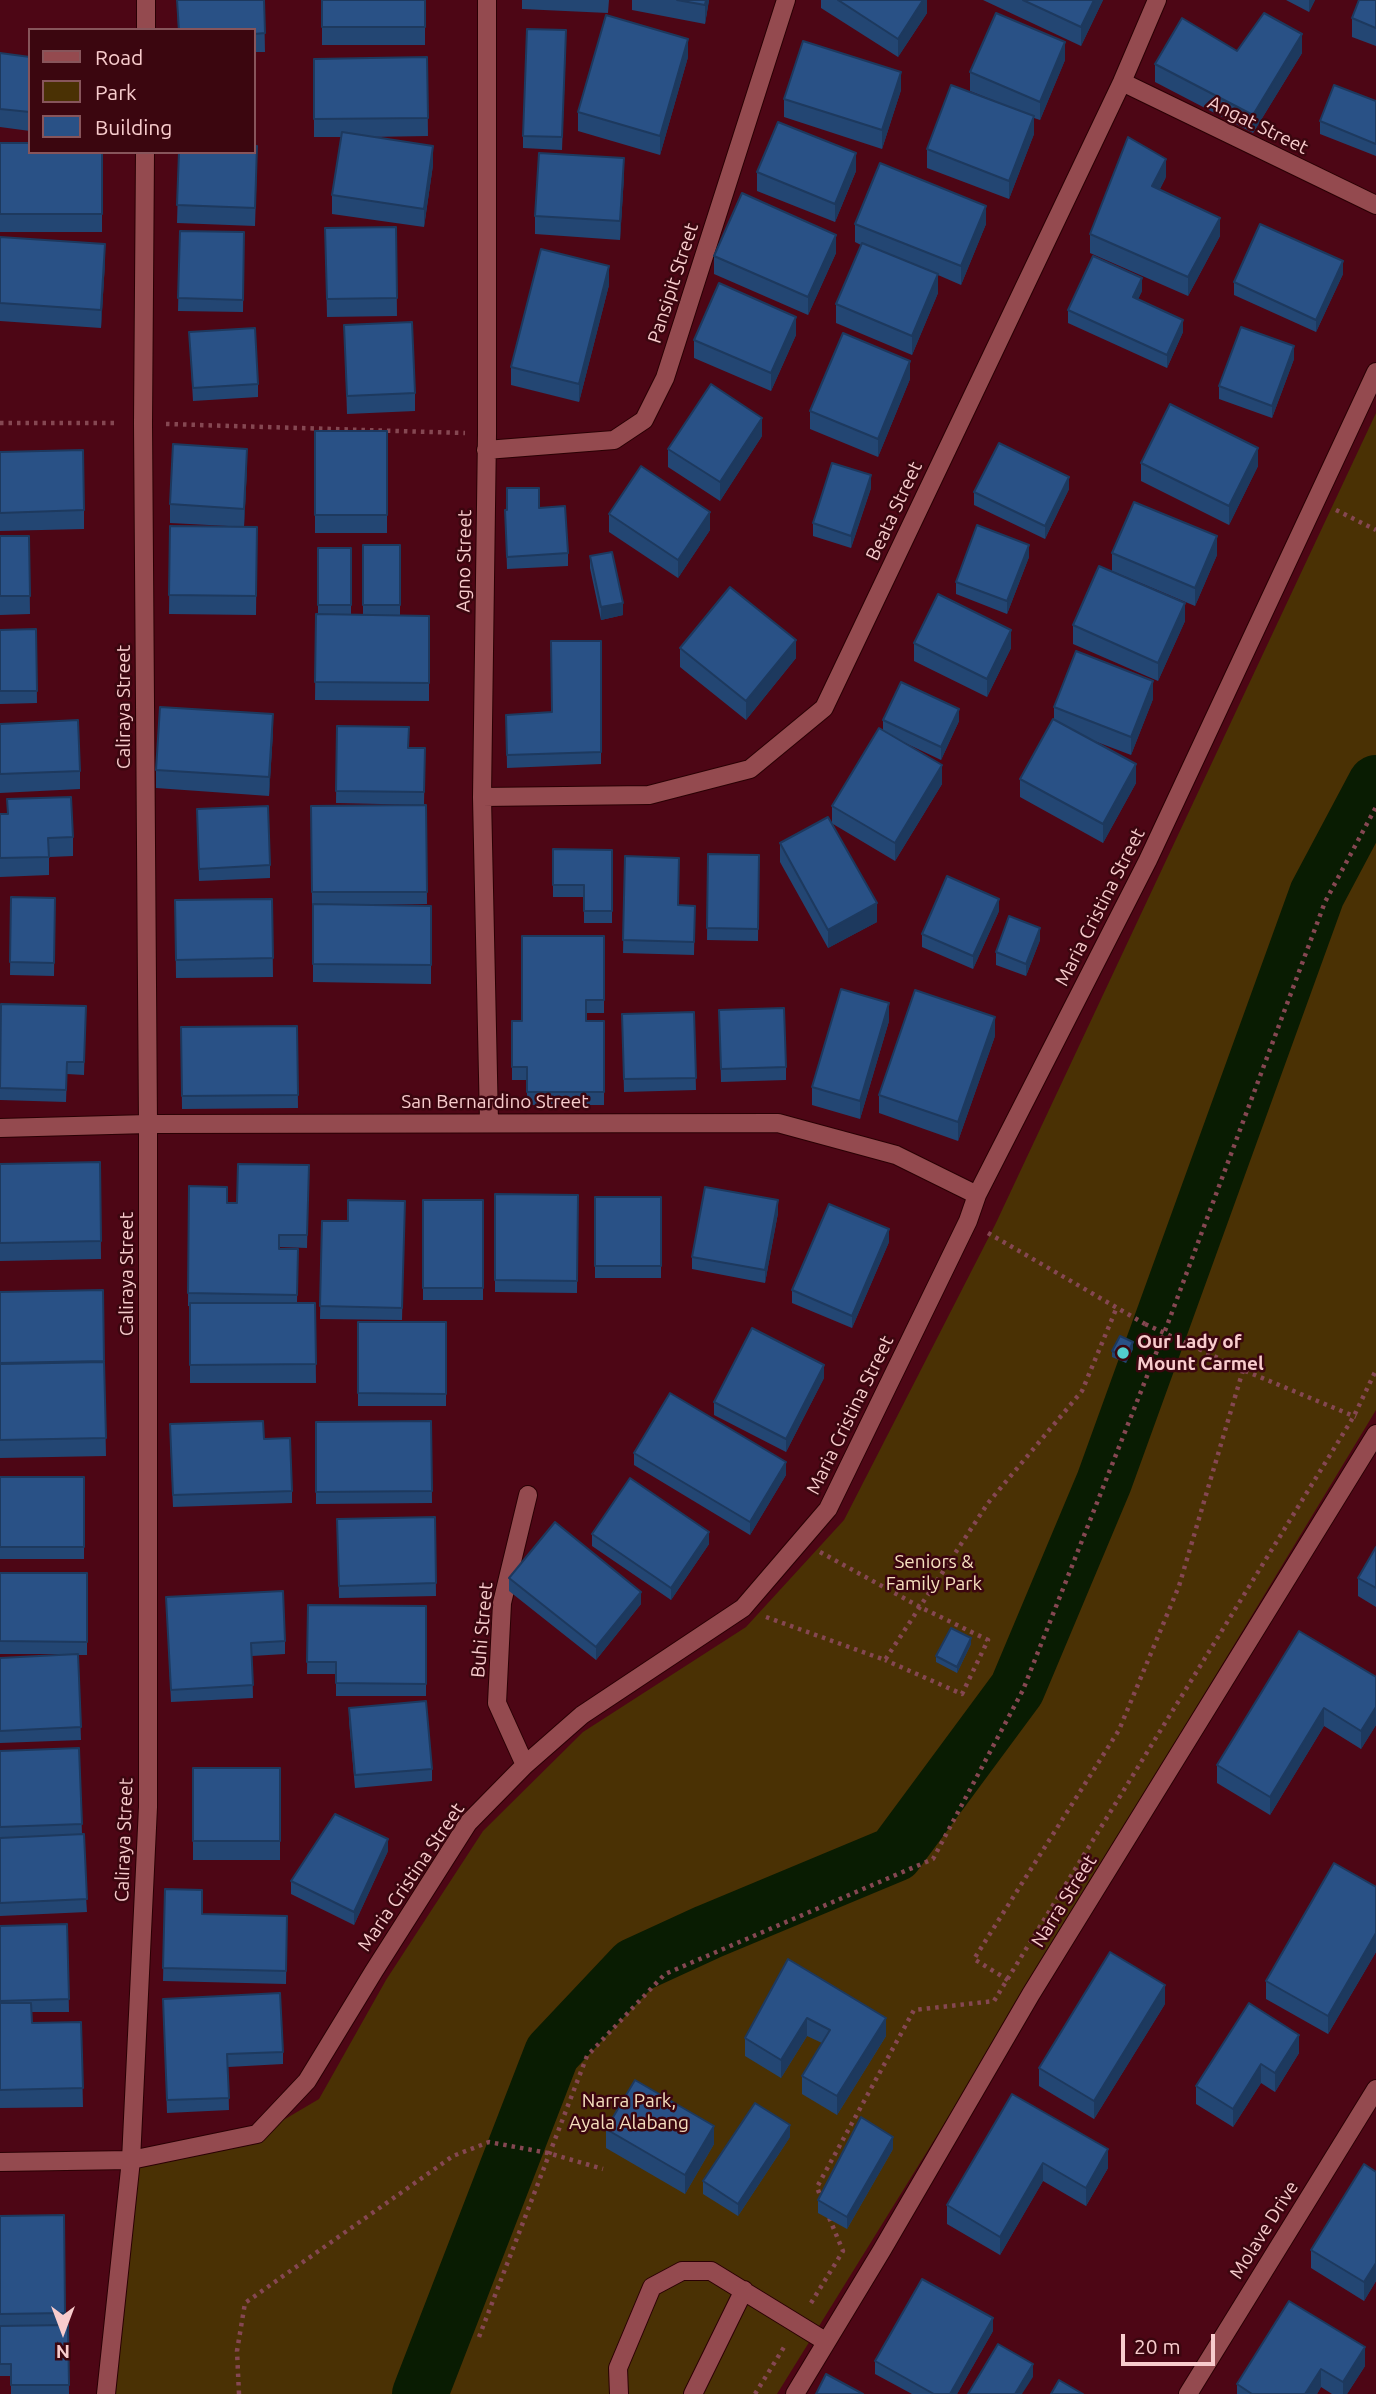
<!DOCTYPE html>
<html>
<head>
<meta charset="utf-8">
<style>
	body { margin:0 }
	#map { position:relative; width:1376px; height:2394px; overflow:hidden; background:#4d0615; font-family:Ubuntu,sans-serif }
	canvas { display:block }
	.legend { position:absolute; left:28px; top:28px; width:228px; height:126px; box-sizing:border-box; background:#3b060f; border:2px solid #87555b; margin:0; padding:9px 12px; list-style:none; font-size:21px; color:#f8cccd }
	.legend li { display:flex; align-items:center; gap:14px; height:35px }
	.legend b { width:35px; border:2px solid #87555b }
	.north { position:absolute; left:28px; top:2296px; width:70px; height:70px; -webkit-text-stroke:5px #3b060f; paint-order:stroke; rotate:180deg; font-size:19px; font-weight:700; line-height:28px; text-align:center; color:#f8cccd }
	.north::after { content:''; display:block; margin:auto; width:24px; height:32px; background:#f8cccd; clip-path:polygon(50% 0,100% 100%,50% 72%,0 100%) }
	.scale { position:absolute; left:1121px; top:2334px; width:94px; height:32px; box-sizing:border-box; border:4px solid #f8cccd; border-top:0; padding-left:9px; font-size:21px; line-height:24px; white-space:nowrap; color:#f8cccd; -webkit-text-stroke:5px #3b060f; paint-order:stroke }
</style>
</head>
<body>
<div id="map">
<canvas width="1376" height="2394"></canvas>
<ul class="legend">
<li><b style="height:9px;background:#944a4f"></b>Road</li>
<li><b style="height:19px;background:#4a3104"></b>Park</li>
<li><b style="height:19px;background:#295186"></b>Building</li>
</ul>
<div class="north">N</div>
<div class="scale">20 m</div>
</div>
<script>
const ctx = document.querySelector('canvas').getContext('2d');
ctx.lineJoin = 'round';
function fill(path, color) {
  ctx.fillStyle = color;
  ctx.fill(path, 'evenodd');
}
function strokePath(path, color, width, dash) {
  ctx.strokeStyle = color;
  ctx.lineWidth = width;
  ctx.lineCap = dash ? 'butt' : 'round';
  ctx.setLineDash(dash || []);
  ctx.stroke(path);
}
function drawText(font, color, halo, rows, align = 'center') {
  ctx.font = font + ' Ubuntu,sans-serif';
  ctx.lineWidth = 5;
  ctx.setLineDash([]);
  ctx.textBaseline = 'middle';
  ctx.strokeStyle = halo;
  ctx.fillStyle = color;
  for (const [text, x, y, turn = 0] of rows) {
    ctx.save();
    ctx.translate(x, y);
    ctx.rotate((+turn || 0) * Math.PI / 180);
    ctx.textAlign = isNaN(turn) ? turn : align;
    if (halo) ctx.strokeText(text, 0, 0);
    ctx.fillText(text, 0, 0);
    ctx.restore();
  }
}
fill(new Path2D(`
	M1376,413v997l-409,677 -190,307h-670l28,-234 123,-25 61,-36 67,-119 97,-149 100,-99 163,-105 98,-107 151,-295z`), '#4a3104');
strokePath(new Path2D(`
	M420,2394l132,-341 82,-87 74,-34 187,-78 122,-165 87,-207 213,-588 59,-111`), '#091c02', 56);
const minor = new Path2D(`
	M487,0v434l-5,363 7,325
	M146,30v-30
	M1122,82l254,123
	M486,450l128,-10 30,-20 21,-42 121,-378
	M482,797l167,-2 101,-26 74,-61 298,-626 35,-82
	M0,1128l148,-4 630,-1 118,32 81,40
	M525,1765l-28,-62 5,-100 26,-108
	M0,2162l131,-2 126,-26 50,-53 67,-110 94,-148 57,-58 57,-50 161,-107 85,-99 140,-288 9,-26 171,-335 228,-488
	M106,2394l25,-234 17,-353v-683l-5,-701 2,-271
	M619,2394l-1,-26 34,-81 30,-16h29l114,70
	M693,2394l51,-104
	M795,2394l87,-144 149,-256 345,-560
	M1188,2394l188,-305`);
strokePath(minor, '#2a0004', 20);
strokePath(new Path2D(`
	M0,423h118
	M166,424l299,9
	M1336,510l40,20
	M988,1233l157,91
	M1199,1349l44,21 113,47
	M820,1552l100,55 68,33 -26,54 -77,-34
	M766,1617l119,43 103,-157 94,-112 35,-84
	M1008,1980l-34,-21 145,-229 60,-144 64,-216
	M822,2201l-5,-14 97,-177 80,-9 360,-585 22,-46
	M811,2303l32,-52 -15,-36
	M479,2337l108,-281 78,-82 268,-115 90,-169 145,-367 157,-421 51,-95
	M239,2394l-2,-43 8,-48 208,-147 36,-14 59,11 55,16
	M755,2394l31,-50`), '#854752', 4.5, [3.5, 5]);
strokePath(minor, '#944a4f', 18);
strokePath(new Path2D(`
	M1145,1324l54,25`), '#854752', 4.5, [3.5, 5]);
fill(new Path2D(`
	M177,0h87l1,52h-11v-22h-76z
	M322,0h103v45h-103z
	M522,0h87l-1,13 -86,-4z
	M632,0h77l-4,24 -73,-14z
	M821,0h106v13l-29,44 -77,-49z
	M983,0h120l-22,46z
	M1286,0h29l-6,12z
	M1376,0v46l-24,-9v-19z
	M566,43l-4,107 -39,-2v-12z
	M1237,51l65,2 -49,80 -98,-51v-18z
	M0,53l30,4v74l-30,-4z
	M427,57l1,79 -58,1 63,28 -9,62 -92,-13v-19l9,-58h-27v-78z
	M688,57l-28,98 -82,-24v-19z
	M1065,60l-25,60 -6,-2v16l-25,65 -82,-31v-19l68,-48 -25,-10v-19z
	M901,90l-19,59 -98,-32v-18z
	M1376,101v55l-56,-22v-13z
	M0,143l102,9v80h-102z
	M179,152l78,12 -2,62 -78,-3z
	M856,171l-21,51 -78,-31v-19z
	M624,176l-4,64 -85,-6v-18z
	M1166,177l-6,12 60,47 -32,60 -98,-43v-19z
	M855,224h131l-25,61 -23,-10v18l-26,62 -76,-32v-19l25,-59 -6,-3z
	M396,227l1,89 -70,1 -2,-89z
	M180,231l64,1 -1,80 -65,-1z
	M0,237l105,25 -4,66 -101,-7z
	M836,253l-28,62 -94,-41v-18z
	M1343,274l-27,58 -82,-37v-13z
	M609,285l-30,117 -68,-17v-18z
	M1142,291l-4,8 45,33 -16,36 -99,-45v-13z
	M344,325l71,68v18l-68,3z
	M189,332l69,52v13l-65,4z
	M796,335l-25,56 -77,-33v-18z
	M1294,359l-22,59 -53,-19v-13z
	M910,379l-32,78 -68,-28v-18z
	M315,431h72v102h-72z
	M762,436l-42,65 -52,-34v-18z
	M0,452l84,58v19l-84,2z
	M1141,463l117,3 -29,59 -88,-44z
	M247,467l-3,59 13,1 -1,88 -87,-1 1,-88h58l-58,-3v-19z
	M871,488l-20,60 -38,-12v-13z
	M1069,489l-24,50 -71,-34v-13z
	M539,508l29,45v13l-61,3 -2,-59z
	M609,514l101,16 -32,48 -69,-46z
	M0,536h29l1,78 -30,1z
	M363,545h37v70l29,1v85l-114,-1 1,-86h2v-66h33v66l12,1z
	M1112,553l105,2 -22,51 -83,-35z
	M590,556l33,59 -22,5 -11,-52z
	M1029,557l-22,57 -51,-20v-12z
	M1185,621l-27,60 -85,-37v-19z
	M36,629l1,74 -37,1v-74z
	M601,641v123l-94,4 -1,-53 46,-3z
	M914,643l97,5 -24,49 -73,-36z
	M680,648l116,10 -50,62 -66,-53z
	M1153,699l-22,56 -42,-16 47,44 -33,60 -83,-46v-18l34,-59v-13z
	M883,720l76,1 -18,39 -40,-19 41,43 -47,77 -62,-37 44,98 -49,26 -48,-86v-19l52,-19v-18l51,-75z
	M0,724l80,47v18l-80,4z
	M337,726l71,22h17l-1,57 -88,-2z
	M273,732l-4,64 -113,-8v-18z
	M426,805l1,99 -77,1 81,1v78l-118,-2v-77h-1l-1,-99z
	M0,814l73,23v19l-24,1v18l-49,2z
	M197,821l73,44v13l-71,3z
	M553,849l59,1v73h-28v-26h-31z
	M708,854l51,1 -1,86 -51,-1z
	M625,856l53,50h17l-1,49 -71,-2z
	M11,897l44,1 -1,78 -44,-1z
	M272,899l1,78 -97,1 -1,-78z
	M999,911l-26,58 -51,-22v-13z
	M604,936v77h-18v8h18v84h-77v-25h-15v-59h10z
	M1040,940l-14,36 -30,-11v-13z
	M86,1006l-2,69 -17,-1 -1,28 -66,-2v-49z
	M719,1010l67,57v13l-65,2z
	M694,1012l2,78 -72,2 -2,-78z
	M889,1021l-29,98 -48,-14v-18z
	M297,1026l1,82 -116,1 -1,-82z
	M995,1036l-37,105 -79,-28v-18z
	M100,1162l1,97 -101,2v-97z
	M309,1165l-2,83 -28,-1v2h19l-1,54h18l1,80h-126v-77h-2l1,-120 38,17h10z
	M495,1194l83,1 -1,98 -82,-1z
	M595,1197h66v81h-66z
	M423,1200h60v100h-60z
	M405,1201l-3,119 -82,-1 2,-98h26z
	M778,1213l-13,70 -73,-14v-12z
	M889,1242l-37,86 -60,-25v-13z
	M0,1292l104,69 2,95 -106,2z
	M358,1322h88v84h-88z
	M1133,1349l-7,14 -14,-6v-6z
	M824,1378l-38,74 -72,-37v-13z
	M431,1421l1,82 -116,1v-82z
	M170,1437l94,2 28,52v12l-119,4z
	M634,1453l152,22 -36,60 -116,-70z
	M0,1477h84v82h-84z
	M435,1517l1,79 -97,2 -2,-79z
	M592,1534l117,10 -38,56 -79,-54z
	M1376,1547v60l-18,-11v-18z
	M0,1573h87v82h-9l3,85 -81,3v-85l71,-4h-71z
	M509,1578l132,26 -45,56 -87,-69z
	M166,1597l119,44v13l-33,2 1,42 -82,4z
	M308,1605l118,1v90h-90v-22h-29z
	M971,1644l-14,29 -21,-11v-6z
	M1376,1677v48l-15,24 -37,-23 -54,89 -53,-32v-18z
	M349,1708l83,61v12l-77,7 -6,-67z
	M79,1748l3,86 5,78 -87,4v-165z
	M193,1768h87v92h-87z
	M388,1851l-34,74 -63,-31v-13z
	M1376,1887v65l-48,82 -62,-35v-18z
	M165,1889l37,25 85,2 -1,68 -123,-3z
	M67,1924l2,88h-37v11l49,-1 2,85 -83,1v-182z
	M788,1959l98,77 -49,79 -35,-21v-18l20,-33 -15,-7 -26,42 -36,-22v-18z
	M163,1999l120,53v12l-55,3 1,43 -62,3z
	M1165,2004l-71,115 -55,-33v-18z
	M1299,2035v18l-24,39 -14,-9 -28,44 -37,-23v-18z
	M1012,2094l96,74 -22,38 -43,-25 -43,74 -53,-31v-19z
	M606,2129l108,15 -29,50 -79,-46z
	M790,2137l-52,79 -35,-22v-13z
	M893,2149l-46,80 -29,-16v-13z
	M1376,2172v109l-12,20 -53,-33v-18z
	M64,2215l1,110h3l1,69h-58v-18h-11v-160z
	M1289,2301l76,65 -18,28h-15l-11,-7 -4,7h-80v-10z
	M993,2331l-36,63h-45l-37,-20v-13z`), '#234673');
fill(new Path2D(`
	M706,0h3l-4,24v-19z
	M923,0h4v13l-29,44v-18z
	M1094,0h9l-22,46v-19z
	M1309,0h6l-6,12z
	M1302,34v19l-49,80v-18z
	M688,39v18l-28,98v-19z
	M1065,42v18l-25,60v-18z
	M901,72v18l-19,59v-19z
	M1034,116v18l-25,65v-18z
	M433,146v19l-9,62v-18z
	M856,153v18l-21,51v-18z
	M624,158v18l-4,64v-19z
	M1166,159v18l-14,27v-18z
	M986,206v18l-25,61v-19z
	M1220,218v18l-32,60v-19z
	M836,235v18l-28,62v-18z
	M105,244v18l-4,66v-18z
	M1343,261v13l-27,58v-12z
	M609,266v19l-30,117v-18z
	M938,274v19l-26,62v-19z
	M1142,278v13l-9,19v-13z
	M796,317v18l-25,56v-18z
	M1183,320v12l-16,36v-13z
	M1294,346v13l-22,59v-12z
	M910,361v18l-32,78v-18z
	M762,418v18l-42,65v-19z
	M1258,448v18l-29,59v-19z
	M247,449v18l-3,60v-18z
	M871,475v13l-20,60v-12z
	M1069,477v12l-24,50v-13z
	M710,512v18l-32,48v-18z
	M1217,536v19l-22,51v-18z
	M1029,545v12l-22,57v-13z
	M623,603v12l-22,5v-13z
	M1185,603v18l-27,60v-18z
	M1011,630v18l-24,49v-18z
	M796,640v18l-50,62v-19z
	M1153,681v18l-22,56v-18z
	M959,709v12l-18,39v-13z
	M273,714v18l-4,64v-19z
	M1136,764v19l-33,60v-19z
	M942,765v19l-47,77v-18z
	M999,899v12l-26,58v-13z
	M877,903v19l-49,26v-18z
	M1040,928v12l-14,36v-12z
	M889,1003v18l-29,98v-18z
	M995,1017v19l-37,105v-19z
	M778,1200v13l-13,70v-13z
	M889,1229v13l-37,86v-12z
	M1133,1342v7l-7,14v-6z
	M824,1365v13l-38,74v-13z
	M786,1462v13l-36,60v-13z
	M709,1532v12l-38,56v-12z
	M641,1592v12l-45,56v-13z
	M971,1638v6l-14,29v-6z
	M1376,1707v18l-15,24v-18z
	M1324,1708v18l-54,89v-18z
	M388,1839v12l-34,74v-13z
	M1376,1933v19l-48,82v-18z
	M1165,1985v19l-71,115v-18z
	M807,2018v18l-26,42v-18z
	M886,2018v18l-49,79v-19z
	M1299,2035v18l-24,39v-19z
	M1261,2064v19l-28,44v-18z
	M790,2125v12l-52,79v-12z
	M714,2126v18l-29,50v-19z
	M893,2137v12l-46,80v-12z
	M1108,2149v19l-22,38v-18z
	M1043,2163v18l-43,74v-18z
	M1376,2263v18l-12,20v-19z
	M993,2318v13l-36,63h-7z
	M1365,2347v19l-18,28h-4v-12z
	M1033,2364v13l-11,17h-7z
	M1321,2369v18l-4,7h-12z`), '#1d395e');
const building = new Path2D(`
	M177,0h87l1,33 -11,1v-4h-75z
	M322,0h103v27h-103z
	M677,0h29l-1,5z
	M838,0h85l-25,39z
	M1023,0h71l-13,27z
	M1359,0h17v28l-24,-10z
	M996,13l69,29 -25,60 -70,-30z
	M1264,13l38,21 -49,81 -98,-51 27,-46 55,33z
	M606,15l82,24 -28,97 -82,-24z
	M527,29l39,1 -4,107 -39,-1z
	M803,41l98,31 -19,58 -98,-31z
	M0,53l30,4v55l-30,-3z
	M427,57l1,61 -114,1v-60z
	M951,85l83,31 -25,65 -82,-32z
	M1334,85l42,16v43l-56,-23z
	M778,122l78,31 -21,51 -78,-32z
	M342,132l91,14 -9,63 -92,-14z
	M1128,137l38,22 -14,27 68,32 -32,59 -98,-43z
	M0,143h30v9h72v62h-102z
	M254,146h3l-2,62 -78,-3 2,-53h75z
	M539,153l85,5 -4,63 -85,-5z
	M880,163l106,43 -25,60 -106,-42z
	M742,193l94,42 -28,62 -94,-41z
	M1260,224l83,37 -27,59 -82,-38z
	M396,227l1,71 -70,1 -2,-71z
	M180,231l64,1 -1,68 -65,-2z
	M0,237l105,7 -4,66 -101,-7z
	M862,243l76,31 -26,62 -76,-32z
	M541,249l68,17 -30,118 -68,-17z
	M1093,256l49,22 -9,19 50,23 -16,35 -99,-45z
	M719,283l77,34 -25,56 -77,-33z
	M412,322l3,71 -68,3 -3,-71z
	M1241,327l53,19 -22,60 -53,-20z
	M255,328l3,56 -65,4 -4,-56z
	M843,333l67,28 -32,78 -68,-28z
	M711,384l51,34 -42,64 -52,-33z
	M1170,404l88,44 -29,58 -88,-43z
	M315,431h72v84h-72z
	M999,443l70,34 -24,49 -71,-34z
	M173,444l74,5 -3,60 -74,-5z
	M83,450l1,60 -84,3v-61z
	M832,463l39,12 -20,61 -38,-13z
	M641,466l69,46 -32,48 -69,-46z
	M507,488h32v20l26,-2 3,47 -61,4 -2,-47h2z
	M1134,502l83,34 -22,52 -83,-35z
	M977,525l52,20 -22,56 -51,-19z
	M170,526l87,1 -1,69 -87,-1z
	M0,536h29l1,60h-30z
	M363,545h37v60h-37z
	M318,548h33v57h-33z
	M612,552l11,51 -22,4 -11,-51z
	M1099,566l86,37 -27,60 -85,-38z
	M730,587l66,53 -50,61 -66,-53z
	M938,594l73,36 -24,49 -73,-36z
	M316,614l113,2v67l-114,-1z
	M36,629l1,62h-37v-61z
	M551,641h50v111l-94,3 -1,-40 46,-3z
	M1076,651l77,30 -22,56 -77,-30z
	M901,682l58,27 -18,38 -58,-27z
	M160,707l113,7 -4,63 -113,-7z
	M1053,719l83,45 -33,60 -83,-45z
	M78,720l2,51 -80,3v-50z
	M337,726l72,1 -1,21h17l-1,44 -88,-1z
	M879,728l63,37 -47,78 -63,-37z
	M71,797l2,40 -25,1 1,19 -49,1v-44h8l-1,-15z
	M426,805l1,87h-115l-1,-86z
	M268,806l2,59 -71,4 -2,-60z
	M828,817l49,86 -49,27 -48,-87z
	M553,849l59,1v61h-28v-26h-31z
	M708,854l51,1 -1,74 -51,-1z
	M625,856l54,2 -1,47 17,1 -1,36 -71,-2z
	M947,876l52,23 -26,57 -51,-22z
	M11,897l44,1 -1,65 -44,-1z
	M272,899l1,59 -97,2 -1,-60z
	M313,904l118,2v59l-118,-1z
	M1009,916l31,12 -14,36 -30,-12z
	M522,936h82v64h-18v21h18v71h-77v-25h-15v-46h10z
	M841,989l48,14 -29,98 -48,-14z
	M915,990l80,27 -37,105 -79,-27z
	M1,1004l85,2 -2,56h-17l-1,28 -66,-2z
	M784,1008l2,59 -65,2 -2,-59z
	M694,1012l2,66 -72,1 -2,-65z
	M297,1026l1,69 -116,1 -1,-69z
	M100,1162l1,79 -101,2v-79z
	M238,1164l71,1 -2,70h-28v14h19l-1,46 -109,-2 1,-107 38,1v16h10z
	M705,1187l73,13 -13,70 -73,-13z
	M495,1194l83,1 -1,86 -82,-1z
	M595,1197h66v69h-66z
	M348,1200l57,1 -3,107 -82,-2 2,-85h26z
	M423,1200h60v88h-60z
	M829,1204l60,25 -37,87 -60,-26z
	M103,1290l1,71 -104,2v-71z
	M190,1303h125l1,61 -126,1z
	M358,1322h88v72l-88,-1z
	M752,1328l72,37 -38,74 -72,-37z
	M1120,1336l13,6 -7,15 -14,-6z
	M104,1362l2,76 -106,2v-76z
	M670,1393l116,69 -36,60 -116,-69z
	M263,1421l1,18 26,-1 2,53 -119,4 -3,-71z
	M431,1421l1,70 -116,1v-70z
	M0,1477h84v70h-84z
	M630,1478l79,54 -38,56 -79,-54z
	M435,1517l1,66 -97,3 -2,-67z
	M555,1522l86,70 -45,55 -87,-69z
	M1376,1547v41l-18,-10z
	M0,1573h87v69l-87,-1z
	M283,1591l2,50 -34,2 2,42 -82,5 -5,-93z
	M308,1605l118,1v78l-90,-1v-21h-29z
	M951,1628l20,10 -14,29 -21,-11z
	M1299,1631l77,46v30l-15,24 -37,-23 -54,89 -53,-32z
	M78,1654l3,73 -81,4v-73z
	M426,1701l6,68 -77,6 -6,-67z
	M79,1748l3,76 -82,3v-76z
	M193,1768h87v73h-87z
	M335,1814l53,25 -34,73 -63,-31z
	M84,1834l3,65 -87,4v-65z
	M1334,1863l42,24v46l-48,83 -62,-35z
	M165,1889l37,1v24l85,2 -1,55 -123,-3z
	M67,1924l2,75 -69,2v-75z
	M1110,1952l55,33 -71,116 -55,-33z
	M788,1959l98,59 -49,78 -35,-20 28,-46 -23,-12 -26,42 -36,-22z
	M280,1993l3,59 -56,2 2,44 -62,2 -4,-101z
	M0,2003h31l1,20 49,-1 2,66 -83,2z
	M1249,2003l50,32 -24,38 -14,-9 -28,45 -37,-23z
	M635,2080l79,46 -29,49 -79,-46z
	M1012,2094l96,55 -22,39 -43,-25 -43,74 -53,-32z
	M755,2103l35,22 -52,79 -35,-23z
	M861,2117l32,20 -46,80 -29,-17z
	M1364,2164l12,8v91l-12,19 -53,-32z
	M64,2215l1,98 -65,1v-98z
	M922,2279l71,39 -43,76h-16l-59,-33z
	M1289,2301l76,46 -22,35 -22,-13 -16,25h-53l-15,-10z
	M68,2325l1,60h-58v-21h-11v-38z
	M998,2344l35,20 -18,30h-47z
	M826,2374l37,20h-47z
	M1059,2380l24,14h-32z`);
fill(building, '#295186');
strokePath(building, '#1d395e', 2);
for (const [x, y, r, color] of [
	[1123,1353,7,"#52cdcf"]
]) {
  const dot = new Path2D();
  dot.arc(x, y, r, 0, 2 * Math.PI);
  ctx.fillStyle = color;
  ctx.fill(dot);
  strokePath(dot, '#3b060f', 2.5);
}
drawText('19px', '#f8cccd', '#3b060f', [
	["Angat Street",1258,125,26],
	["Pansipit Street",673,283,-72],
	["Beata Street",894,511,-65],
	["Agno Street",464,561,-89],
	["Caliraya Street",124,707,-90],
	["Maria Cristina Street",1100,907,-63],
	["San Bernardino Street",495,1102],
	["Caliraya Street",127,1274,-90],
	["Maria Cristina Street",850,1415,-64],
	["Buhi Street",482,1630,-85],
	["Caliraya Street",124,1840,-88],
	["Maria Cristina Street",411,1877,-56],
	["Narra Street",1064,1901,-58],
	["Molave Drive",1264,2230,-58]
]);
drawText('bold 19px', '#f8cccd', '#3b060f', [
	["Our Lady of",1137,1342],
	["Mount Carmel",1137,1364]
], 'left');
drawText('19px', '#f6e0bf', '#3b060f', [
	["Seniors &",934,1562],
	["Family Park",934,1584],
	["Narra Park,",629,2101],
	["Ayala Alabang",629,2123]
]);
</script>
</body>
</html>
